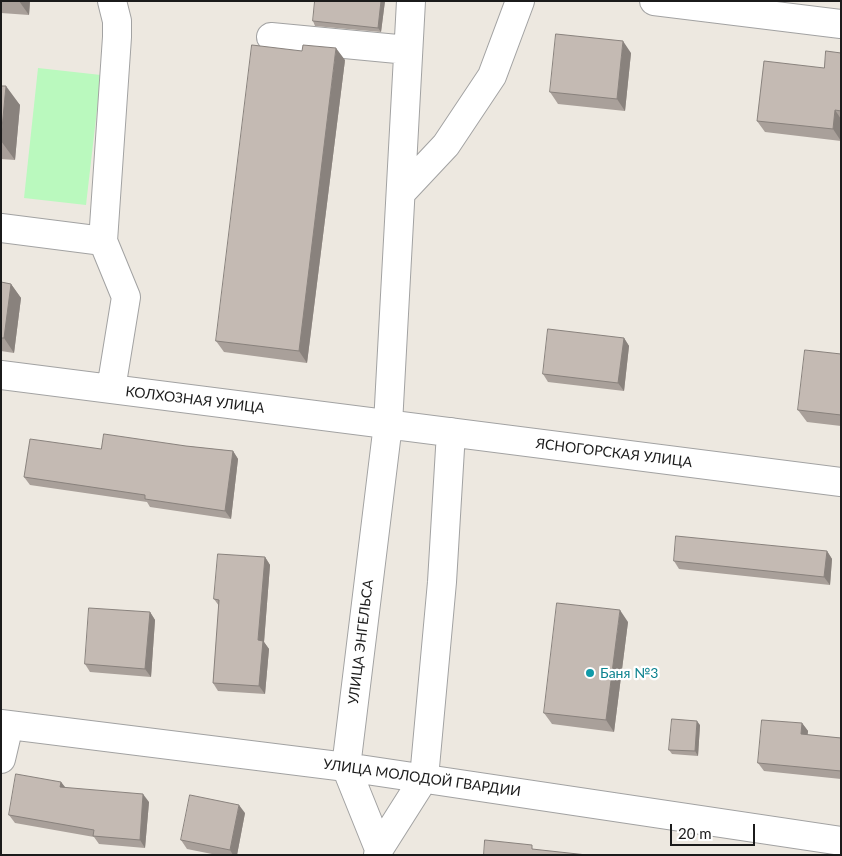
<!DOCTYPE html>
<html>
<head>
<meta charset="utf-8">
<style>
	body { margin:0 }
	#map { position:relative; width:842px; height:856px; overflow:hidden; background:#ede8e0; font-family:Lato,sans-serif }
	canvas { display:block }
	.frame { position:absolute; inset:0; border:2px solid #1b1b1b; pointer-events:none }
	.scale { position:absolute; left:670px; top:824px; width:85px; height:22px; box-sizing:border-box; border:2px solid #1b1b1b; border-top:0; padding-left:6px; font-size:15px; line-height:18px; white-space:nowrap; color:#1b1b1b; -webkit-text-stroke:4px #fff; paint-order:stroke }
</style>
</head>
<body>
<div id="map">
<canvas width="842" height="856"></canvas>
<div class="frame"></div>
<div class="scale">20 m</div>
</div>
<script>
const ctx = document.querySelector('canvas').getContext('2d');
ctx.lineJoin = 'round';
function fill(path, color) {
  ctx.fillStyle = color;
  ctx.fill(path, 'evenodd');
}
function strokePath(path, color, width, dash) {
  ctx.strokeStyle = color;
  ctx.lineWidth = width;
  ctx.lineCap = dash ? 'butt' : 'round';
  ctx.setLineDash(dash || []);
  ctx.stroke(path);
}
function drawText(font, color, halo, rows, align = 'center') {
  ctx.font = font + ' Lato,sans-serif';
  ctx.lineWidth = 4.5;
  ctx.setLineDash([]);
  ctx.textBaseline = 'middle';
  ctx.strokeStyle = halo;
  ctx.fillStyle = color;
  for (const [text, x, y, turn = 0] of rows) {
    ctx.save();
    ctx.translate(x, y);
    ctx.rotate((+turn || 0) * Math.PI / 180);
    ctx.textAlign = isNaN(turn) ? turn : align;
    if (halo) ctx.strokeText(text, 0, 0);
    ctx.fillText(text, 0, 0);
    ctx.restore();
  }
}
fill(new Path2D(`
	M38,68l63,7 -15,130 -62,-7z`), '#baf9be');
const minor = new Path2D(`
	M654,1l187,23
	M271,37l137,13
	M401,193l45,-48 46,-69 28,-75
	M1,228l102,13
	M1,375l840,107
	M111,389l15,-92 -23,-56 14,-204v-16l-5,-20
	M1,724l345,43 495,74
	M1,759l8,-34
	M379,849l45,-71 18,-196 9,-150
	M378,855l1,-6 -33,-82 42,-343 23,-423`);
strokePath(minor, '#a2a2a2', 30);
strokePath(minor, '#fff', 28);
fill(new Path2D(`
	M1,1h29l-1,14 -28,-2z
	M385,1l-4,31 -66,-6 -2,-5z
	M631,53l-6,58 -67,-7 -8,-12z
	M841,53v88l-76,-9 -8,-11 67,-53z
	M345,60l-38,303 -83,-11 -8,-11z
	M1,86l19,19 -5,55 -14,-1z
	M1,282l10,2 10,14 -7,55 -13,-2z
	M624,338l5,8 -5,45 -76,-9 -5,-8z
	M841,354v72l-34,-4 -9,-12z
	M186,446l47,5 5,8 -7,60 -81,-12 -3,-5 -117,-17 -6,-8 77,-28z
	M827,551l5,8 -2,26 -151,-16 -5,-8z
	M265,557l5,8 -6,77 5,7 -4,45 -47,-3 -5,-8 6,-77 -5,-7z
	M150,612l5,8 -4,57 -61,-5 -5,-8z
	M628,622l-14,110 -62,-8 -8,-11z
	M802,723l6,8 -1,4 34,3v41l-77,-8 -6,-8z
	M700,725l-2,31 -26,-2 -3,-4z
	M61,782l5,6 83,14 -4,46 -46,-4 -5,-7 -79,-14 -6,-8z
	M245,813l-8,42h-20l-30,-6 -6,-9z`), '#a9a09a');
fill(new Path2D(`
	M19,1h11l-1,14z
	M381,1h4l-4,31 -3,-4z
	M623,41l8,12 -6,58 -8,-12z
	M336,48l9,12 -38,303 -8,-12z
	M6,86l14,19 -5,55 -14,-19z
	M835,110l6,9v22l-8,-12z
	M11,284l10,14 -7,55 -10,-15z
	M624,338l5,8 -5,45 -6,-8z
	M233,451l5,8 -7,60 -6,-8z
	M827,551l5,8 -2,26 -6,-8z
	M265,557l5,8 -6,77 5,7 -4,45 -6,-8 -1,-46z
	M620,610l8,12 -14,110 -8,-12z
	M150,612l5,8 -4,57 -6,-8z
	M697,721l3,4 -2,31 -3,-5z
	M802,723l6,8 -1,12 -6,-9z
	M61,782l6,8 -7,-3z
	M143,794l6,8 -4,46 -5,-8z
	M239,805l6,8 -8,42h-4l-3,-5z`), '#89827d');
const building = new Path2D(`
	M315,1h66l-3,27 -65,-7z
	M556,34l67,7 -6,58 -67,-7z
	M252,45l50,6 1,-6 33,3 -37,303 -83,-10z
	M826,51l15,2v58l-6,-1 -2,19 -76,-8 7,-60 60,7z
	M1,86h5l-5,53z
	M1,282l10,2 -7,54h-3z
	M548,329l76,9 -6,45 -75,-9z
	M805,350l36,4v61l-43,-5z
	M104,434l82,12 47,5 -8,60 -80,-12v-4l-121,-18 6,-38 71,10z
	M676,536l151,15 -3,26 -150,-16z
	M218,554l47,3 -7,83 5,1 -4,45 -46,-3 6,-83 -5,-1z
	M557,603l63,7 -14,110 -62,-7z
	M89,608l61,4 -5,57 -60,-5z
	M672,719l25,2 -2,30 -26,-1z
	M762,720l40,3 -1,11 40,4v33l-83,-8z
	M16,774l45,8 -1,5 83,7 -3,46 -47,-4 1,-6 -85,-15z
	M190,795l49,10 -9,45 -49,-10z
	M485,840l47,5v4l55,6h-103z`);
fill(building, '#c4bab3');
strokePath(building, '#89827d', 1);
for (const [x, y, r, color] of [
	[590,673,5,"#0f9aa8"]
]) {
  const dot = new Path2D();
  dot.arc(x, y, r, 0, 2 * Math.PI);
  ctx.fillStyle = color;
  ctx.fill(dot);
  strokePath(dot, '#fff', 2);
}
drawText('14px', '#1b1b1b', '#fff', [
	["КОЛХОЗНАЯ УЛИЦА",195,400,7],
	["ЯСНОГОРСКАЯ УЛИЦА",614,453,7],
	["УЛИЦА ЭНГЕЛЬСА",361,642,-83],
	["УЛИЦА МОЛОДОЙ ГВАРДИИ",422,778,8]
]);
drawText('14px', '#0d838f', '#fff', [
	["Баня №3",600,673]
], 'left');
</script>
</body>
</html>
